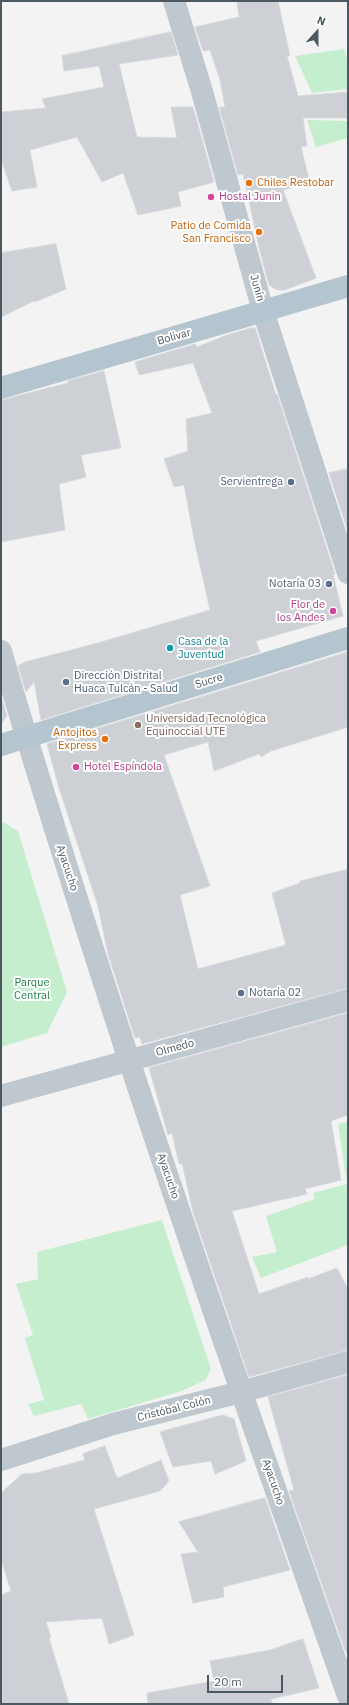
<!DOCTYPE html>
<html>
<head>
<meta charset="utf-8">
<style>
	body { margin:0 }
	#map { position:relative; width:349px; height:1705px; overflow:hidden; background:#f4f3f3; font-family:"IBM Plex Sans",sans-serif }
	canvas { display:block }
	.frame { position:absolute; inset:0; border:2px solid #4b585f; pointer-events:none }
	.north { position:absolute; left:297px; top:12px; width:40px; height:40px; -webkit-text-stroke:3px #fff; paint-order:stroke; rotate:21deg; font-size:11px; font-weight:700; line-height:16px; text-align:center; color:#4b585f }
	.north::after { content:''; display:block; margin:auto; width:14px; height:18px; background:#4b585f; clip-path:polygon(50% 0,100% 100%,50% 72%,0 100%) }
	.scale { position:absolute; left:207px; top:1675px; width:76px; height:18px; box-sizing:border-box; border:2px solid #4b585f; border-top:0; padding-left:5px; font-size:12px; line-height:14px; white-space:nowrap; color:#4b585f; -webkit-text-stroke:3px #fff; paint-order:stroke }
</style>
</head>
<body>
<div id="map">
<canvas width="349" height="1705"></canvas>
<div class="frame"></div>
<div class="north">N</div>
<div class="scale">20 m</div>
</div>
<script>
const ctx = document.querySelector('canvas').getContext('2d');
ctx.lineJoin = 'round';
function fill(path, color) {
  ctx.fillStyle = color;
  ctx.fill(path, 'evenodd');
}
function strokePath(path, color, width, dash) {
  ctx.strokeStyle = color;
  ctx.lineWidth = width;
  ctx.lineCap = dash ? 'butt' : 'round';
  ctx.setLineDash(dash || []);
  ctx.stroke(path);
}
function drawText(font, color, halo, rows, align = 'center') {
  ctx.font = font + ' "IBM Plex Sans",sans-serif';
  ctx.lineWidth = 4;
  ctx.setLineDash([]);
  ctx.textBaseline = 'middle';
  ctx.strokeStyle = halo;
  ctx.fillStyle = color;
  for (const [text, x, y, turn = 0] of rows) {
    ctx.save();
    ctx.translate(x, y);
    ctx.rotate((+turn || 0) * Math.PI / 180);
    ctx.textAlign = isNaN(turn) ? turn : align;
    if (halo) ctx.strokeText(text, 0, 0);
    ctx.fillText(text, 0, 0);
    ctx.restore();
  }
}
fill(new Path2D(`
	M344,49l4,13v27l-36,4 -17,-37z
	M307,120l41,1v17l-32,9z
	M1,821l17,10 49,161 -20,41 -46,14z
	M348,1121v103h-1l1,21 -87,33 -9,-21 25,-5 -11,-36 49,-17 -2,-6 34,-9 -9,-60z
	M162,1220l49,149 -5,11 -27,12 -91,27 -7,-15 -47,12 -6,-12 16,-4 -19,-62 8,-3 -17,-51 22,-5 -1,-27z`), '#c5eecf');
const building = new Path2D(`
	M237,1h41l12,55h-3l11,40 50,-4v26h-45l4,28 -6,1 9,36 -27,7 33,88 -31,12h-8l-8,-5 -9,-33 -17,-78 -5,1 -19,-68h6l-5,-27 -10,-30 -7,1 -8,-24 44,-10z
	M171,32l7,23 -59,9 18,73 40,1 -6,-31h22l21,75 -36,10 3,14 -43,9 -15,-42 -21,9 -25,-45 -47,13 7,37 -25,4 -11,-32v-47l45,-4 -4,-9 62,-12 -5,-21 -35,5 -2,-15z
	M56,244l10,45 -31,13 -1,-1 -33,16v-64z
	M251,328h4l2,6 19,61 1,-1 58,180h-2l10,42 -87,25 4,11 -219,68 -7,-38 -8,10 -8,-26 7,-4 69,-18 116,-34 -16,-71 -10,-54 -10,2 -10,-28 24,-8 -2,-32 26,-6 -19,-50 -54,12 -4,-13 60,-18 2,3 30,-12z
	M104,371l17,77 -40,7 5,22 -27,7 6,46 -64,12v-142l67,-17v-2z
	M348,469v63l-19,-59z
	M348,652v75l-77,24 -10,6 -2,-3 -45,17 -6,-29 -44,13 46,131 -30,9 18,74 88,-24 -14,-52 28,-10v-2l48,-12v119l-206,56 -2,-7 -5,1 -27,-84 -10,-48 -39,-118 -12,-44z
	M1,696l6,20 -6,8z
	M348,1013v102l-17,6 10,59 -36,9 2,5 -75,17 27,83 49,-17v2l29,-11 11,21v61l-99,27 -56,-165 -11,-49 -3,1 -7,-31 -4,2 -19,-67z
	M348,1375v277l-2,1 -57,-162 5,-1 -26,-93z
	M223,1415l11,4 12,42 -31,13 -4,-13 -38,6 -13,-35z
	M105,1446l12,32 44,-18 8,21 -9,10 -66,18 40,126 -25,9 -7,-26 -56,4 5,15 -2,1 20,66h-68v-109l10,-4 -10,-31v-67l21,-19 14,-1 49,-13 -2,-6z
	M265,1498l25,72 -67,17 1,10 -31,6 -12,-49 17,-2 -19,-30z
	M303,1639l16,49 -48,11 1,5h-124l-1,-11 67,-12 -4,-20 60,-11z`);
fill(building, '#cdd0d4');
strokePath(building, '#d7d9dd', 1);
strokePath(new Path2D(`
	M174,1l27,87 62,223 85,262
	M1,651c29,101 61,201 93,301 80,250 167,497 254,744
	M1,1096l347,-96
	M1,1460l112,-36 128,-32 107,-30`), '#bfc8ce', 22);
strokePath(new Path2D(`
	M1,388l347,-102
	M1,745l347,-107`), '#b4c5cf', 22);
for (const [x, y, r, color] of [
	[249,183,4,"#e8710a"],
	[211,197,4,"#d1479c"],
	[259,232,4,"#e8710a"],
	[291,482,4,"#5c6f8a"],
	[329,584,4,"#5c6f8a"],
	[333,611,4,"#d1479c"],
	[170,648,4,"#0f9aa8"],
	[66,682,4,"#5c6f8a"],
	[138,725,4,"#8d6e63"],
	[105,739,4,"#e8710a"],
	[76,767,4,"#d1479c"],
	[241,993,4,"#5c6f8a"]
]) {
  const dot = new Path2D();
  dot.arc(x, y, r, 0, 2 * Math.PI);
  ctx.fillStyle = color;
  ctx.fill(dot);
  strokePath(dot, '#fff', 1.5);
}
drawText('11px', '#c56008', '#fff', [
	["Chiles Restobar",257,183,"left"],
	["Patio de Comida",251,226],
	["San Francisco",251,239],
	["Antojitos",97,733],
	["Express",97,746]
], 'right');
drawText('11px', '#b23c85', '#fff', [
	["Hostal Junin",219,197],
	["Flor de",325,605,"right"],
	["los Andes",325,618,"right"],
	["Hotel Espíndola",84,767]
], 'left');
drawText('11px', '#4b585f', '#fff', [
	["Junín",257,288,74],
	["Bolivar",174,337,-16],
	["Sucre",209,681,-17],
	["Ayacucho",67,868,72],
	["Olmedo",175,1048,-15],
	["Ayacucho",168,1176,71],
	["Cristóbal Colón",174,1409,-14],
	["Ayacucho",273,1482,71]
]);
drawText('11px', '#4e5e75', '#fff', [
	["Servientrega",283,482],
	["Notaría 03",321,584],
	["Dirección Distrital",74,676,"left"],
	["Huaca Tulcán - Salud",74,689,"left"],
	["Notaría 02",249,993,"left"]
], 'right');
drawText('11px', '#0d838f', '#fff', [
	["Casa de la",178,642],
	["Juventud",178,655]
], 'left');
drawText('11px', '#785e54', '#fff', [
	["Universidad Tecnológica",146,719],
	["Equinoccial UTE",146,732]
], 'left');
drawText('11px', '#1d7f41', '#fff', [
	["Parque",32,983],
	["Central",32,996]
]);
</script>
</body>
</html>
